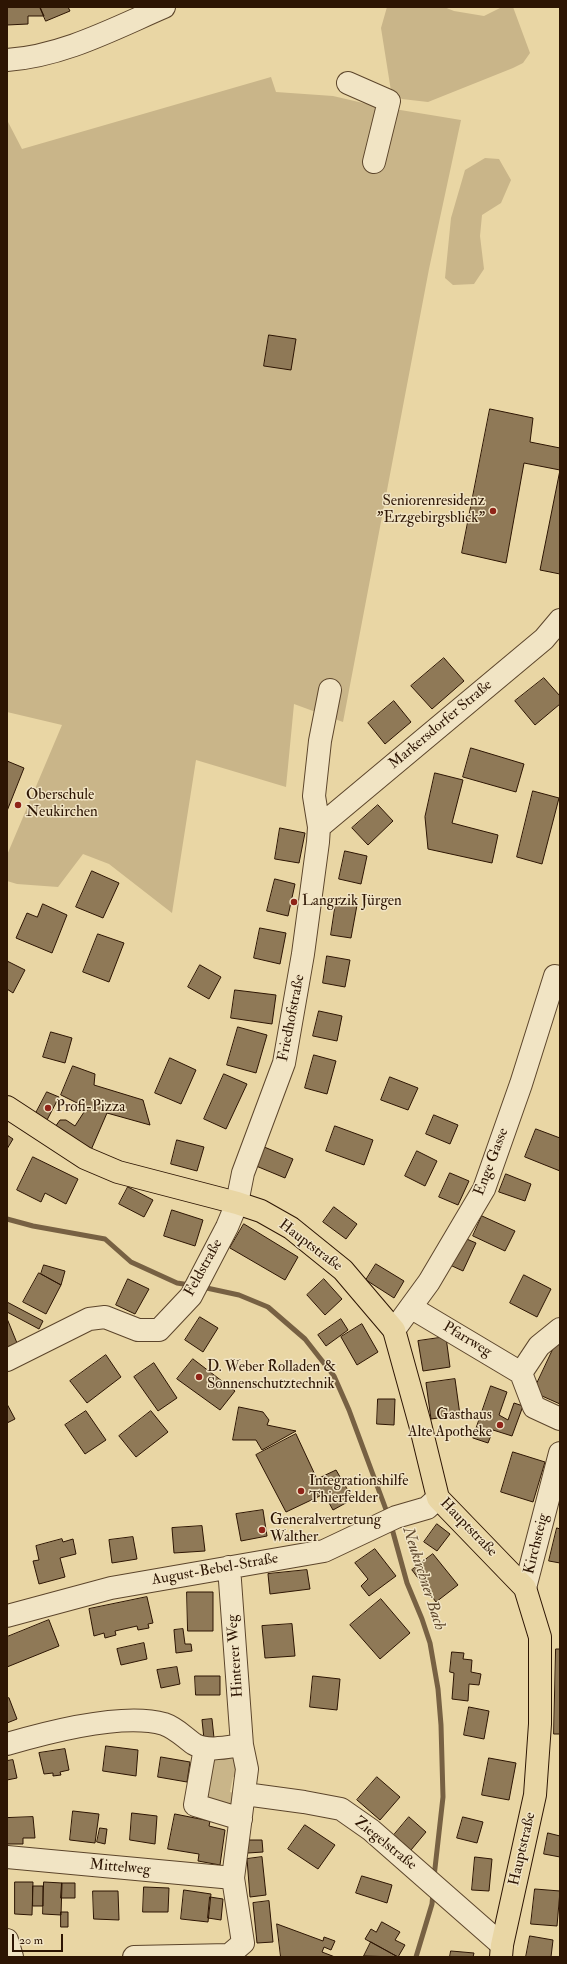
<!DOCTYPE html>
<html>
<head>
<meta charset="utf-8">
<style>
	body { margin:0 }
	#map { position:relative; width:567px; height:1964px; overflow:hidden; background:#e9d6a4; font-family:"IM FELL Double Pica",serif }
	canvas { display:block }
	.frame { position:absolute; inset:0; border:8px solid #2d1503; pointer-events:none }
	.scale { position:absolute; left:12px; top:1934px; width:51px; height:18px; box-sizing:border-box; border:2px solid #2d1503; border-top:0; padding-left:5px; font-size:12px; line-height:14px; white-space:nowrap; color:#2d1503; -webkit-text-stroke:3px #f1e4c4; paint-order:stroke }
</style>
</head>
<body>
<div id="map">
<canvas width="567" height="1964"></canvas>
<div class="frame"></div>
<div class="scale">20 m</div>
</div>
<script>
const ctx = document.querySelector('canvas').getContext('2d');
ctx.lineJoin = 'round';
function fill(path, color) {
  ctx.fillStyle = color;
  ctx.fill(path, 'evenodd');
}
function strokePath(path, color, width, dash) {
  ctx.strokeStyle = color;
  ctx.lineWidth = width;
  ctx.lineCap = dash ? 'butt' : 'round';
  ctx.setLineDash(dash || []);
  ctx.stroke(path);
}
function drawText(font, color, halo, rows, align = 'center') {
  ctx.font = font + ' "IM FELL Double Pica",serif';
  ctx.lineWidth = 3;
  ctx.setLineDash([]);
  ctx.textBaseline = 'middle';
  ctx.strokeStyle = halo;
  ctx.fillStyle = color;
  for (const [text, x, y, turn = 0] of rows) {
    ctx.save();
    ctx.translate(x, y);
    ctx.rotate((+turn || 0) * Math.PI / 180);
    ctx.textAlign = isNaN(turn) ? turn : align;
    if (halo) ctx.strokeText(text, 0, 0);
    ctx.fillText(text, 0, 0);
    ctx.restore();
  }
}
fill(new Path2D(`
	M387,7h57l10,4 30,5 18,-9h11l17,46 -7,10 -10,5 -85,34 -26,-3 -11,-8 -10,-63z
	M271,77l5,15 57,4 43,10 85,14 -32,149 -86,453 -49,-18 -8,83 -90,-27 -24,153 -63,-49 -26,-10 -25,33 -41,-3 -10,-3v-26l55,-130 -55,-13v-592l15,29z
	M485,158l14,1 12,21 -10,23 -19,12 -2,21 4,33 -10,15 -21,1 -8,-7 6,-60 14,-48z
	M231,1756l4,3 5,19 -7,-1 -3,15 7,2c-5,16 -12,12 -26,11l-8,-13 5,-32z`), '#c9b589');
strokePath(new Path2D(`
	M7,1219l26,7 72,13 26,23 46,21 13,2
	M202,1287l37,8 29,12 37,32 29,37 15,34 39,105
	M391,1525l16,58 15,36 8,24 8,46 3,36 2,72 -9,80
	M416,1957l16,-53 1,-11`), '#776143', 5);
const building = new Path2D(`
	M7,7h33l4,9h-16v8l-21,1z
	M40,7h28l2,4 -24,10z
	M269,335l27,4 -5,31 -27,-4z
	M490,409l43,9 -3,24 30,6v126l-20,-4 20,-100 -36,-7 -18,100 -44,-10z
	M444,658l20,23 -32,28 -21,-23z
	M544,678l16,18v8l-25,21 -20,-24z
	M394,701l17,21 -26,22 -17,-21z
	M471,748l53,16 -8,28 -53,-15z
	M7,761l17,7 -17,43z
	M435,773l28,7 -11,43 46,12 -6,28 -64,-14 -3,-32z
	M533,791l26,7 -17,66 -25,-7z
	M378,805l15,16 -25,24 -16,-17z
	M280,828l25,5 -6,30 -24,-4z
	M345,851l22,5 -6,28 -22,-5z
	M92,871l27,12 -16,35 -27,-11z
	M275,879l20,5 -7,32 -21,-5z
	M336,902l21,3 -6,33 -20,-3z
	M43,904l24,11 -15,38 -36,-15 11,-25 10,4z
	M260,928l26,5 -6,31 -26,-6z
	M98,934l26,9 -15,39 -26,-10z
	M327,956l23,4 -5,27 -22,-4z
	M7,961l18,9 -12,23 -6,-4z
	M200,965l21,12 -12,22 -21,-12z
	M235,990l41,5 -4,29 -41,-6z
	M319,1011l23,5 -5,25 -24,-5z
	M238,1027l29,8 -11,38 -29,-8z
	M51,1032l21,6 -7,25 -22,-6z
	M314,1055l22,6 -9,33 -22,-6z
	M170,1058l26,12 -15,34 -26,-11z
	M73,1066l22,8 -1,11 49,15 7,25 -43,-12 -16,37 -36,-23 5,-7h6l9,6 9,-14 5,-3 -28,-14z
	M224,1074l23,10 -21,45 -22,-10z
	M390,1077l28,11 -10,22 -27,-10z
	M47,1092l12,5 -12,23 -11,-7z
	M434,1115l24,10 -8,19 -24,-10z
	M335,1126l38,14 -9,25 -38,-14z
	M536,1129l24,9v33l-35,-14z
	M7,1135l6,4 -6,10z
	M177,1140l27,7 -7,24 -26,-7z
	M257,1144l36,15 -8,19 -36,-15z
	M417,1151l20,10 -12,25 -20,-10z
	M33,1157l45,22 -12,25 -21,-11 -4,9 -24,-12z
	M450,1173l19,8 -11,24 -19,-8z
	M506,1174l25,10 -6,17 -26,-9z
	M128,1187l25,13 -9,17 -25,-13z
	M334,1207l23,17 -11,15 -23,-17z
	M172,1210l31,10 -8,26 -31,-10z
	M482,1216l33,15 -10,20 -32,-15z
	M244,1224l54,33 -13,23 -55,-32z
	M462,1237l14,6 -13,28 -13,-6z
	M376,1264l28,17 -10,17 -28,-18z
	M44,1265l21,6 -4,14 -20,-11z
	M39,1273l22,12 -15,29 -23,-12z
	M524,1275l27,14 -14,28 -27,-14z
	M128,1279l21,10 -14,25 -19,-9z
	M324,1279l18,20 -17,16 -18,-20z
	M7,1302l36,19 -4,8 -32,-17z
	M200,1317l18,11 -15,24 -18,-12z
	M341,1319l7,11 -22,16 -8,-11z
	M8,1321l9,22 -10,4v-25z
	M362,1324l16,28 -21,13 -16,-28z
	M560,1334v70l-27,-12z
	M446,1337l4,30 -27,4 -5,-30z
	M106,1355l15,22 -34,26 -17,-22z
	M193,1359l42,32 -15,19 -43,-31z
	M154,1363l23,35 -19,13 -24,-34z
	M455,1379l5,36 -29,4 -5,-36z
	M491,1386l16,6 -8,23 9,5 6,-17 9,3 -11,30 -19,-6 -5,13 -15,-5z
	M378,1399h17l-1,26 -17,-1z
	M7,1404l8,15 -8,4z
	M239,1407l24,5 6,8 -2,5 29,6 -34,19 -6,-10h-23z
	M86,1411l20,29 -21,14 -20,-29z
	M151,1411l17,21 -32,25 -17,-21z
	M296,1434l21,45 19,-9 17,29 -20,11 -9,-16 -38,18 -30,-57z
	M513,1452l32,10 -12,40 -32,-10z
	M263,1510l4,26 -26,5 -5,-27z
	M437,1524l13,10 -13,17 -13,-9z
	M202,1526l3,25 -31,2 -2,-25z
	M557,1528l3,1v34l-11,-2z
	M133,1537l4,22 -25,4 -3,-23z
	M62,1539l1,3 10,-3 3,15 -16,4 5,19 -26,7 -6,-23 6,-1 -3,-14z
	M375,1549l21,27 -27,20 -8,-10 7,-7 -13,-16z
	M433,1554l25,31 -22,17 -24,-32z
	M307,1570l3,19 -40,5 -2,-20z
	M187,1592h26v39h-25z
	M147,1597l6,26 -5,1 1,4 -11,2 -1,-4 -22,5 1,4 -11,3 -1,-5 -10,3 -5,-27z
	M381,1599l29,34 -30,26 -30,-34z
	M49,1620l10,26 -52,21v-30z
	M292,1624l3,32 -30,2 -3,-32z
	M183,1629l2,15h6l1,7 -16,2 -2,-23z
	M144,1643l3,16 -26,6 -4,-16z
	M556,1649h4v85h-6z
	M452,1652l12,1 -1,6 9,1 -1,12 10,2 -2,11 -10,-1 -1,17 -16,-2 2,-26 -4,-1z
	M177,1667l3,17 -19,4 -4,-18z
	M195,1676h25v19h-24z
	M313,1676l27,3 -3,31 -27,-3z
	M9,1698l8,21 -10,4v-24z
	M469,1707l20,4 -5,28 -20,-4z
	M212,1719l2,19 -10,1 -2,-19z
	M106,1746l32,4 -2,26 -33,-5z
	M65,1749l4,21 -9,2 1,3 -8,1v-3l-9,1 -5,-21z
	M161,1757l29,5 -3,20 -29,-5z
	M489,1758l27,5 -7,37 -27,-5z
	M13,1760l4,18 -10,2v-19z
	M377,1777l23,20 -20,23 -23,-20z
	M73,1811l26,3 -4,29 -25,-3z
	M132,1813l25,3 -2,28 -25,-4z
	M175,1814l35,7 -1,5 16,4 -5,35 -22,-4 1,-7 -31,-5z
	M33,1817l2,21h-12v6h-16v-26z
	M409,1817l17,15 -15,18 -17,-15z
	M463,1817l20,5 -6,21 -20,-5z
	M305,1825l30,20 -17,24 -30,-20z
	M100,1828l7,1 -2,15 -8,-2z
	M548,1833l12,3v21l-16,-3z
	M247,1840h15l1,12 -15,1z
	M262,1857l4,38 -16,2 -3,-38z
	M475,1857l17,2 -3,32 -17,-1z
	M362,1876l30,9 -5,18 -31,-10z
	M15,1882h18l-1,33 -17,-1z
	M44,1882l18,1 -1,32 -18,-1z
	M62,1883h13v15h-14z
	M33,1886h10v20h-10z
	M144,1887l25,1 -1,24h-25z
	M535,1889l25,2 -3,35 -26,-2z
	M184,1890l27,4 -3,28 -27,-3z
	M93,1891h25l1,29 -25,-1z
	M210,1897l13,2 -2,21 -13,-2z
	M269,1901l4,41 -16,1 -4,-40z
	M61,1912h7v15h-7z
	M382,1922l18,10 -5,8 10,5 -7,12 -33,-18 6,-10 5,3z
	M277,1924l46,17 1,-4 11,4 -4,9 -7,-3 -2,5 13,5h-54z
	M530,1936l23,4 -2,17h-25z
	M371,1942l27,15 -34,-1z
	M451,1951l23,2 -1,4h-23z`);
fill(building, '#8f7957');
strokePath(building, '#2d1503', 1);
const minor = new Path2D(`
	M7,60c56,-4 106,-31 157,-53
	M348,83l41,18 -15,61
	M319,827l225,-188 16,-19
	M412,1308l109,65 13,34 26,12
	M394,1330l35,-48 55,-93 37,-105 34,-108
	M7,1360l82,-41 16,-2 33,13h21l32,-34 36,-69 10,-24 6,-30 41,-110 19,-109 15,-112 1,-15 -5,-31 6,-55 10,-51
	M521,1373l18,-27 21,-17
	M525,1588l35,-135
	M7,1616l104,-28 213,-37 72,-34 31,-9 11,-10
	M7,1744c41,-12 116,-32 157,-20 12,4 20,13 30,20 13,8 34,3 48,1
	M205,1748l-10,57 46,14
	M245,1794l59,8 37,7 30,21 131,115
	M7,1857l226,21
	M7,1940l5,17
	M134,1957l95,-2 14,-12 -10,-65 14,-109 -5,-24 -13,-178`);
const major = new Path2D(`
	M7,1107l78,51 33,14 119,31 24,8 30,17 52,42 51,60 26,94 18,74 87,90 15,49v87l-5,71 -33,150 -1,12`);
strokePath(minor, '#5c452b', 24);
strokePath(major, '#2d1503', 24);
strokePath(minor, '#f1e4c4', 22);
strokePath(major, '#e9d6a4', 22);
for (const [x, y, r, color] of [
	[493,511,4,"#8f2418"],
	[18,805,4,"#8f2418"],
	[294,902,4,"#8f2418"],
	[48,1108,4,"#8f2418"],
	[199,1377,4,"#8f2418"],
	[500,1425,4,"#8f2418"],
	[301,1491,4,"#8f2418"],
	[262,1530,4,"#8f2418"]
]) {
  const dot = new Path2D();
  dot.arc(x, y, r, 0, 2 * Math.PI);
  ctx.fillStyle = color;
  ctx.fill(dot);
  strokePath(dot, '#f1e4c4', 1.5);
}
drawText('15px', '#2d1503', '#f1e4c4', [
	["Seniorenresidenz",485,502,"right"],
	["\"Erzgebirgsblick\"",485,519,"right"],
	["Oberschule",26,796],
	["Neukirchen",26,813],
	["Langrzik Jürgen",302,902],
	["Profi-Pizza",56,1108],
	["D. Weber Rolladen &",207,1368],
	["Sonnenschutztechnik",207,1385],
	["Gasthaus",492,1416,"right"],
	["Alte Apotheke",492,1433,"right"],
	["Integrationshilfe",309,1482],
	["Thierfelder",309,1499],
	["Generalvertretung",270,1521],
	["Walther",270,1538]
], 'left');
drawText('15px', '#2d1503', '#f1e4c4', [
	["Markersdorfer Straße",441,725,-40],
	["Friedhofstraße",292,1018,-79],
	["Enge Gasse",492,1162,-69],
	["Hauptstraße",310,1246,37],
	["Feldstraße",204,1268,-61],
	["Pfarrweg",467,1340,31],
	["Hauptstraße",468,1528,46],
	["Kirchsteig",537,1544,-76],
	["August-Bebel-Straße",215,1570,-10],
	["Hinterer Weg",236,1656,-94],
	["Ziegelstraße",385,1844,39],
	["Hauptstraße",523,1849,-77],
	["Mittelweg",120,1868,5]
]);
drawText('italic 16px', '#5f482d', '#f1e4c4', [
	["Neukirchner Bach",423,1579,72]
]);
</script>
</body>
</html>
